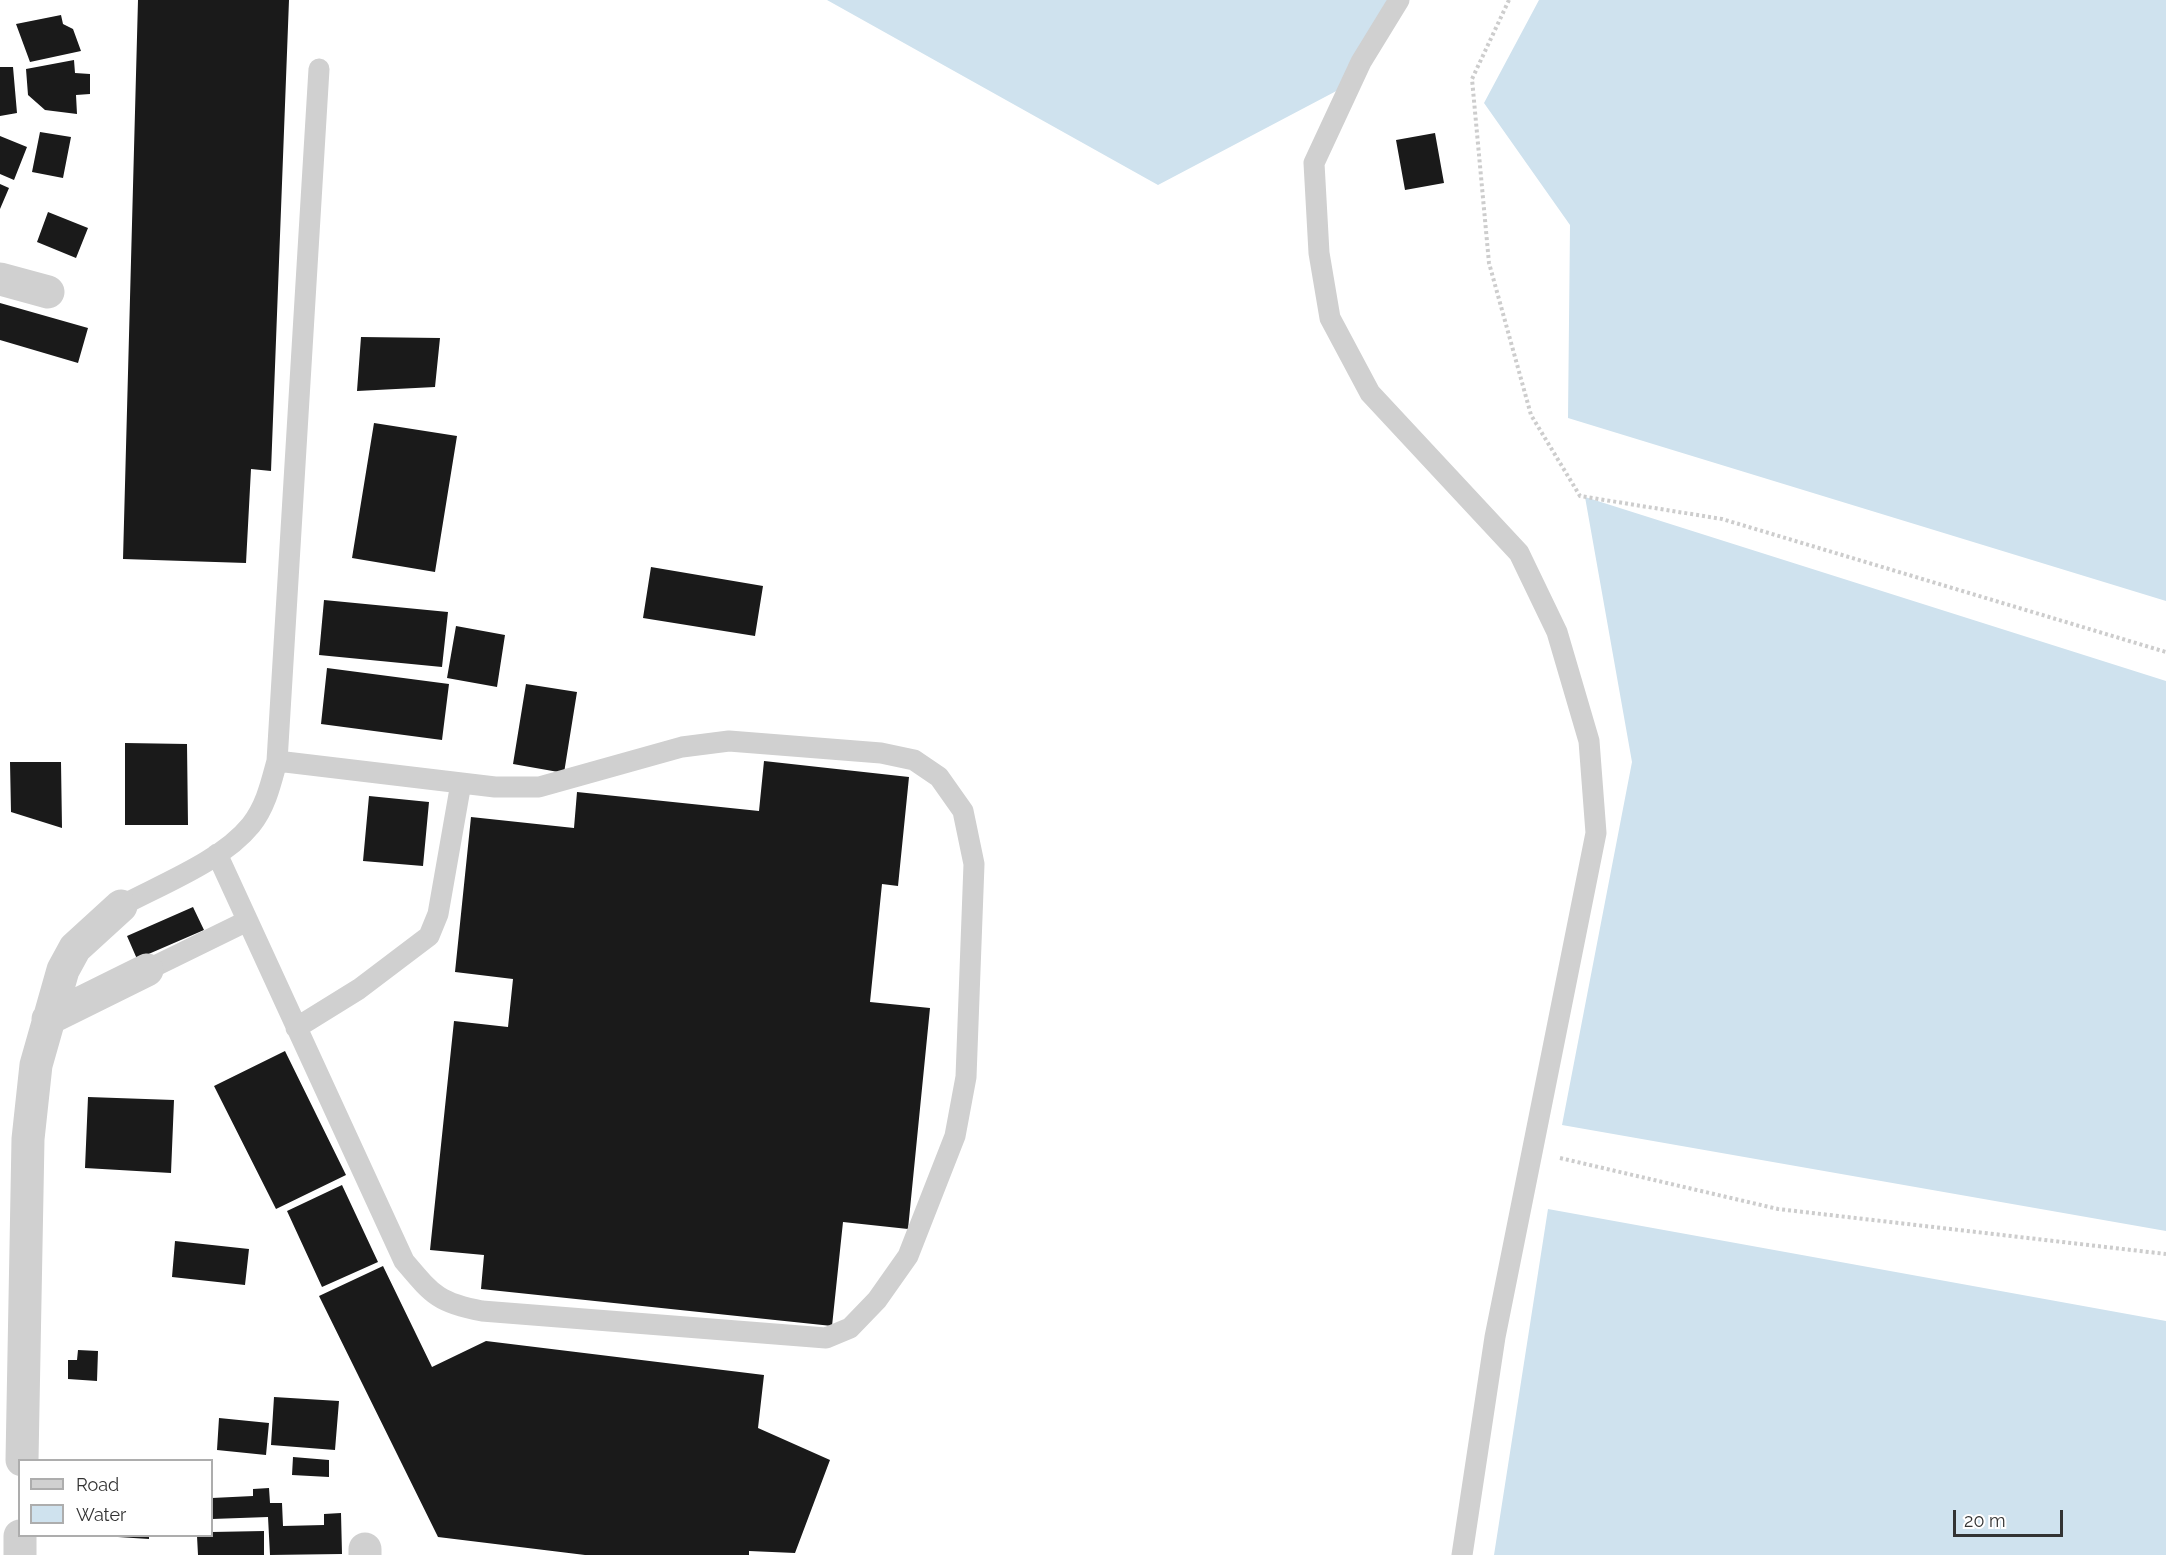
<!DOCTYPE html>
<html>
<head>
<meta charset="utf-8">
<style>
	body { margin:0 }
	#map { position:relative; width:2166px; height:1555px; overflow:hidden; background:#fff; font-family:Raleway,sans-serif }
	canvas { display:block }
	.legend { position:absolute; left:18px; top:1459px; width:195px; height:78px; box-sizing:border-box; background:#fff; border:2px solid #adadad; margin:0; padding:8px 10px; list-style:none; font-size:18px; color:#333 }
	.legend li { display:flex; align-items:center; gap:12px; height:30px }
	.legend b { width:30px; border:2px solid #adadad }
	.scale { position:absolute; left:1953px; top:1510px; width:110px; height:27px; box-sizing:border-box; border:3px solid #333; border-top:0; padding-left:8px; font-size:18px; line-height:21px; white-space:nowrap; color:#333; -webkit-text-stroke:4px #fff; paint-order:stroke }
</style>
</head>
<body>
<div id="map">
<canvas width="2166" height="1555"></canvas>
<ul class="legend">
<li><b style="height:8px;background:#d0d0d0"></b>Road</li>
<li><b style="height:16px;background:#cfe2ee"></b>Water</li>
</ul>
<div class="scale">20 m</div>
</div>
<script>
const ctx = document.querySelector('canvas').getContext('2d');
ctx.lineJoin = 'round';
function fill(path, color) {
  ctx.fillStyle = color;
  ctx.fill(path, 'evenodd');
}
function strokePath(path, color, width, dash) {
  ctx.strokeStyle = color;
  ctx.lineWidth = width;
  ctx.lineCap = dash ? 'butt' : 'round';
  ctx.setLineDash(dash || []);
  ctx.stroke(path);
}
fill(new Path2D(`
	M827,0h581l-47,78 -203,107z
	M1539,0h627v601l-598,-183 2,-193 -86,-122z
	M1585,497l581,184v550l-604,-106 70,-363z
	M1548,1209l618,112v234h-672z`), '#cfe2ee');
fill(new Path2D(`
	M138,0h151l-18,471 -20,-2 -5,94 -123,-4z
	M61,15l2,9 10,5 8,22 -51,11 -14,-38z
	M74,60l1,13 15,1v20l-14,1 1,19 -32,-4 -17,-15 -2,-26z
	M0,67h13l4,46 -17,3z
	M40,132l31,5 -8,41 -31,-6z
	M1435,133l9,50 -39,7 -9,-50z
	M0,136l27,11 -13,33 -14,-6z
	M0,184l9,4 -9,21z
	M48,212l40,16 -12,30 -39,-16z
	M0,303l88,25 -10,35 -78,-23z
	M361,337l79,1 -5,49 -78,4z
	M374,423l83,13 -22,136 -83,-14z
	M651,567l112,19 -8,50 -112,-18z
	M324,600l124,12 -6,55 -123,-12z
	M456,626l49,9 -8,52 -50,-9z
	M327,668l122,16 -7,56 -121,-16z
	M526,684l51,8 -13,81 -51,-9z
	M125,743l62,1 1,81h-63z
	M764,761l145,16 -11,109 -16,-2 -12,118 60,6 -22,221 -65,-7 -11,104 -351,-37 3,-34 -54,-5 24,-229 54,6 5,-48 -58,-7 16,-155 103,11 3,-36 182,19z
	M10,762h51l1,66 -51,-16z
	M369,796l60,6 -6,64 -60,-5z
	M193,907l11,23 -67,29 -10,-23z
	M285,1051l61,124 -70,34 -62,-123z
	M88,1097l86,3 -3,73 -86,-5z
	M342,1185l36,77 -56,25 -35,-76z
	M175,1241l74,8 -4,36 -73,-8z
	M383,1266l49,101 54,-26 278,34 -6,53 72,32 -35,93 -46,-2v4h-164l-147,-18 -119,-241z
	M78,1350l20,1 -1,30 -29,-2v-19h9z
	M274,1397l65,4 -4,49 -64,-5z
	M219,1418l50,5 -3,32 -49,-5z
	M293,1457l36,3v17l-37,-2z
	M269,1488l1,15h12l1,23 41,-1v-11l17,-1 1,41 -72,1 -2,-38 -56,2v-21l41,-2v-7z
	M264,1531v24h-66l-1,-19h15v-4z
	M118,1536h31v3l-31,-2z`), '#1a1a1a');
strokePath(new Path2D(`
	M1509,0l-37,79 17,184 42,152 49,81 142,23 444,133
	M1560,1158l218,51 388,45`), '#cdcdcd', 4, [3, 3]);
strokePath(new Path2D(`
	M1399,0l-38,62 -47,101 5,90 11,65 40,75 149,160 38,79 32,109 7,92 -101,504 -33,218
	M217,854l187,407c28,33 34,42 78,50l344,27 24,-10 27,-28 31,-44 47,-120 11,-59 8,-213 -11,-53 -24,-34 -25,-17 -33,-7 -152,-12 -47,6 -143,40h-44l-218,-26
	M121,906c41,-22 101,-45 130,-81 15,-19 20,-42 26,-64l42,-692
	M147,970l100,-49
	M296,1028l63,-39 70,-53 9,-22 23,-131`), '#d0d0d0', 21);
strokePath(new Path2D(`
	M0,279l48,13
	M48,1019l99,-49
	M22,1460l6,-321 8,-74 27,-95 12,-22 46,-42
	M20,1555v-19
	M365,1555v-6`), '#d0d0d0', 33);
</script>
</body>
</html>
